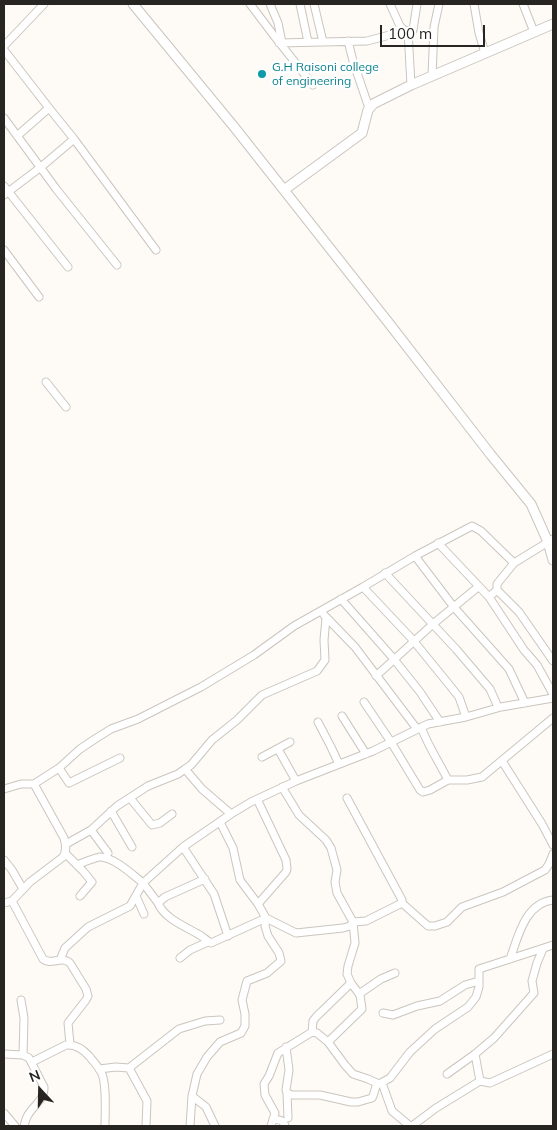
<!DOCTYPE html>
<html>
<head>
<meta charset="utf-8">
<style>
	body { margin:0 }
	#map { position:relative; width:557px; height:1130px; overflow:hidden; background:#fefaf6; font-family:Mulish,sans-serif }
	canvas { display:block }
	.frame { position:absolute; inset:0; border:5px solid #272522; pointer-events:none }
	.north { position:absolute; left:15px; top:1065px; width:50px; height:50px; -webkit-text-stroke:4px #fff; paint-order:stroke; rotate:339deg; font-size:14px; font-weight:700; line-height:20px; text-align:center; color:#272522 }
	.north::after { content:''; display:block; margin:auto; width:18px; height:22px; background:#272522; clip-path:polygon(50% 0,100% 100%,50% 72%,0 100%) }
	.scale { position:absolute; left:380px; top:25px; width:105px; height:22px; box-sizing:border-box; border:2px solid #272522; border-top:0; padding-left:6px; font-size:15px; line-height:18px; white-space:nowrap; color:#272522; -webkit-text-stroke:4px #fff; paint-order:stroke }
</style>
</head>
<body>
<div id="map">
<canvas width="557" height="1130"></canvas>
<div class="frame"></div>
<div class="north">N</div>
<div class="scale">100 m</div>
</div>
<script>
const ctx = document.querySelector('canvas').getContext('2d');
ctx.lineJoin = 'round';
function strokePath(path, color, width, dash) {
  ctx.strokeStyle = color;
  ctx.lineWidth = width;
  ctx.lineCap = dash ? 'butt' : 'round';
  ctx.setLineDash(dash || []);
  ctx.stroke(path);
}
function drawText(font, color, halo, rows, align = 'center') {
  ctx.font = font + ' Mulish,sans-serif';
  ctx.lineWidth = 5;
  ctx.setLineDash([]);
  ctx.textBaseline = 'middle';
  ctx.strokeStyle = halo;
  ctx.fillStyle = color;
  for (const [text, x, y, turn = 0] of rows) {
    ctx.save();
    ctx.translate(x, y);
    ctx.rotate((+turn || 0) * Math.PI / 180);
    ctx.textAlign = isNaN(turn) ? turn : align;
    if (halo) ctx.strokeText(text, 0, 0);
    ctx.fillText(text, 0, 0);
    ctx.restore();
  }
}
const minor = new Path2D(`
	M250,4l25,33 38,48
	M270,4l8,19 4,20
	M300,4l8,38
	M314,4l9,38
	M390,4l10,22 5,5 8,-1 4,-26
	M474,4l5,29 6,20
	M523,4l11,28
	M408,31l3,54
	M348,41l5,20 16,47
	M279,43l88,-2 38,-10
	M4,46l40,-42
	M4,50l45,58
	M432,76l2,-49 5,-23
	M4,118l53,72 60,75
	M17,136l32,-28 25,31
	M4,186l64,81
	M4,195l37,-28 33,-28 82,111
	M4,250l35,47
	M46,382l20,25
	M438,543l51,54 35,53 13,15 16,29
	M415,556l38,50 56,63 16,34
	M385,573l71,76 34,40 8,18
	M363,587l49,52 35,43 12,15 7,20
	M497,590v-6l17,-21
	M489,597l8,-7 22,22 34,49
	M341,599l52,59 27,34 20,30
	M324,615l31,32 62,82
	M376,676l57,-52 45,-37
	M364,702l27,40 29,48 3,2 7,-2 18,-10h19l15,-3 71,-59
	M342,716l24,38
	M318,722l13,25 8,17
	M421,727c7,19 18,35 27,53
	M278,749l18,32
	M262,757l28,-15
	M502,761l40,63 11,21
	M59,768l10,15 51,-25
	M185,769l17,20 29,25
	M4,789l17,-5h13l25,-16 21,-19 15,-10 16,-10 27,-10 63,-32 53,-32 40,-29 69,-39 52,-31 57,-30 9,5 33,32 39,-24
	M130,798l22,27 8,-2 12,-9
	M257,799l29,61 1,9 -1,3 -28,32
	M111,811l21,36
	M220,822l13,26 7,32 18,24 8,14 30,15 47,-5 7,-2 3,-4 -16,-29 -2,-11 2,-12 -6,-22 -5,-8 -27,-25 -17,-28
	M91,830l17,23
	M66,844l25,-14 26,-24 31,-20 30,-12 7,-5 6,-4 21,-25 25,-20 25,-25 55,-24 8,-11 -1,-20 2,-22
	M183,847l31,47 14,42
	M65,853l18,18 9,11 -12,14
	M4,860l8,10 11,19
	M77,865c7,-3 15,-6 22,-8 14,-1 34,18 44,26l40,-36 48,-33 20,-12 45,-21 77,-30 55,-27 38,-7 35,-10 52,-9
	M205,879l-40,18 -7,6c6,15 26,23 40,31 4,2 8,6 13,9l55,-25
	M136,896l8,18
	M12,901l31,58c8,7 18,-4 27,4l16,26 2,7 -2,4 -18,23 2,21
	M4,903l8,-2 18,-19 33,-25c4,-6 3,-12 1,-19l-30,-54
	M402,903l26,23h7l12,-4 15,-15 41,-15 42,-22 4,-6 4,-10
	M180,958l10,-8 18,-8
	M510,959c8,-22 15,-56 43,-59
	M60,960l5,-12 23,-21 42,-21 13,-23 15,20
	M359,994l22,-15 14,-6
	M21,1000l3,18 -1,37
	M383,1013l10,2 24,-9 23,-5 25,-16 14,-4
	M312,1032l1,-11 3,-4 35,-34
	M328,1042l17,23 8,9 15,5 11,5 11,-6 20,-26 25,-23 33,-22 8,-10 3,-10v-18l74,-24
	M286,1047l3,23 -3,20 1,3 5,2h28l31,7h7l14,-4 1,-2 4,-13
	M4,1054l19,1 6,3 15,29c1,12 -10,18 -16,28 -2,3 -3,7 -4,11
	M32,1062l34,-17c10,-1 17,4 23,11 4,5 9,10 12,16 6,10 4,41 4,54
	M129,1068l50,-39 26,-8 15,-1
	M99,1069l17,-2 13,1 18,33 -1,25
	M447,1074l28,-20
	M480,1081l-5,-27 19,-16 40,-45 -2,-12 5,-18 6,-14
	M382,1083l10,28 18,15
	M287,1093l1,25
	M192,1096l14,11 9,19
	M4,1113l11,13
	M273,1119c6,1 10,0 12,7
	M190,1126l2,-30 5,-22 10,-17 13,-15 21,-9 4,-7v-12l-3,-14 5,-19 20,-8 14,-12 -2,-8 -11,-17 -3,-10 1,-8
	M271,1126l4,-13 -10,-18 -1,-11 5,-8 9,-23 34,-21 5,1 11,9 34,-33 -2,-14 -9,-12 -4,-9 1,-8 7,-23 -2,-21 13,-1 36,-18v-3l-55,-102
	M412,1126l24,-18 44,-27 10,2 63,-29`);
const tertiary = new Path2D(`
	M133,4l102,124 153,194 103,133 40,49 17,38 5,18
	M284,190l78,-57 6,-23 5,-6 38,-19 142,-61`);
strokePath(minor, '#cbc5be', 9);
strokePath(tertiary, '#cbc5be', 11);
strokePath(minor, '#fff', 7);
strokePath(tertiary, '#fff', 9);
for (const [x, y, r, color] of [
	[262,74,5,"#0f9aa8"]
]) {
  const dot = new Path2D();
  dot.arc(x, y, r, 0, 2 * Math.PI);
  ctx.fillStyle = color;
  ctx.fill(dot);
  strokePath(dot, '#fff', 2);
}
drawText('12px', '#0d838f', '#fff', [
	["G.H Raisoni college",272,67],
	["of engineering",272,81]
], 'left');
</script>
</body>
</html>
